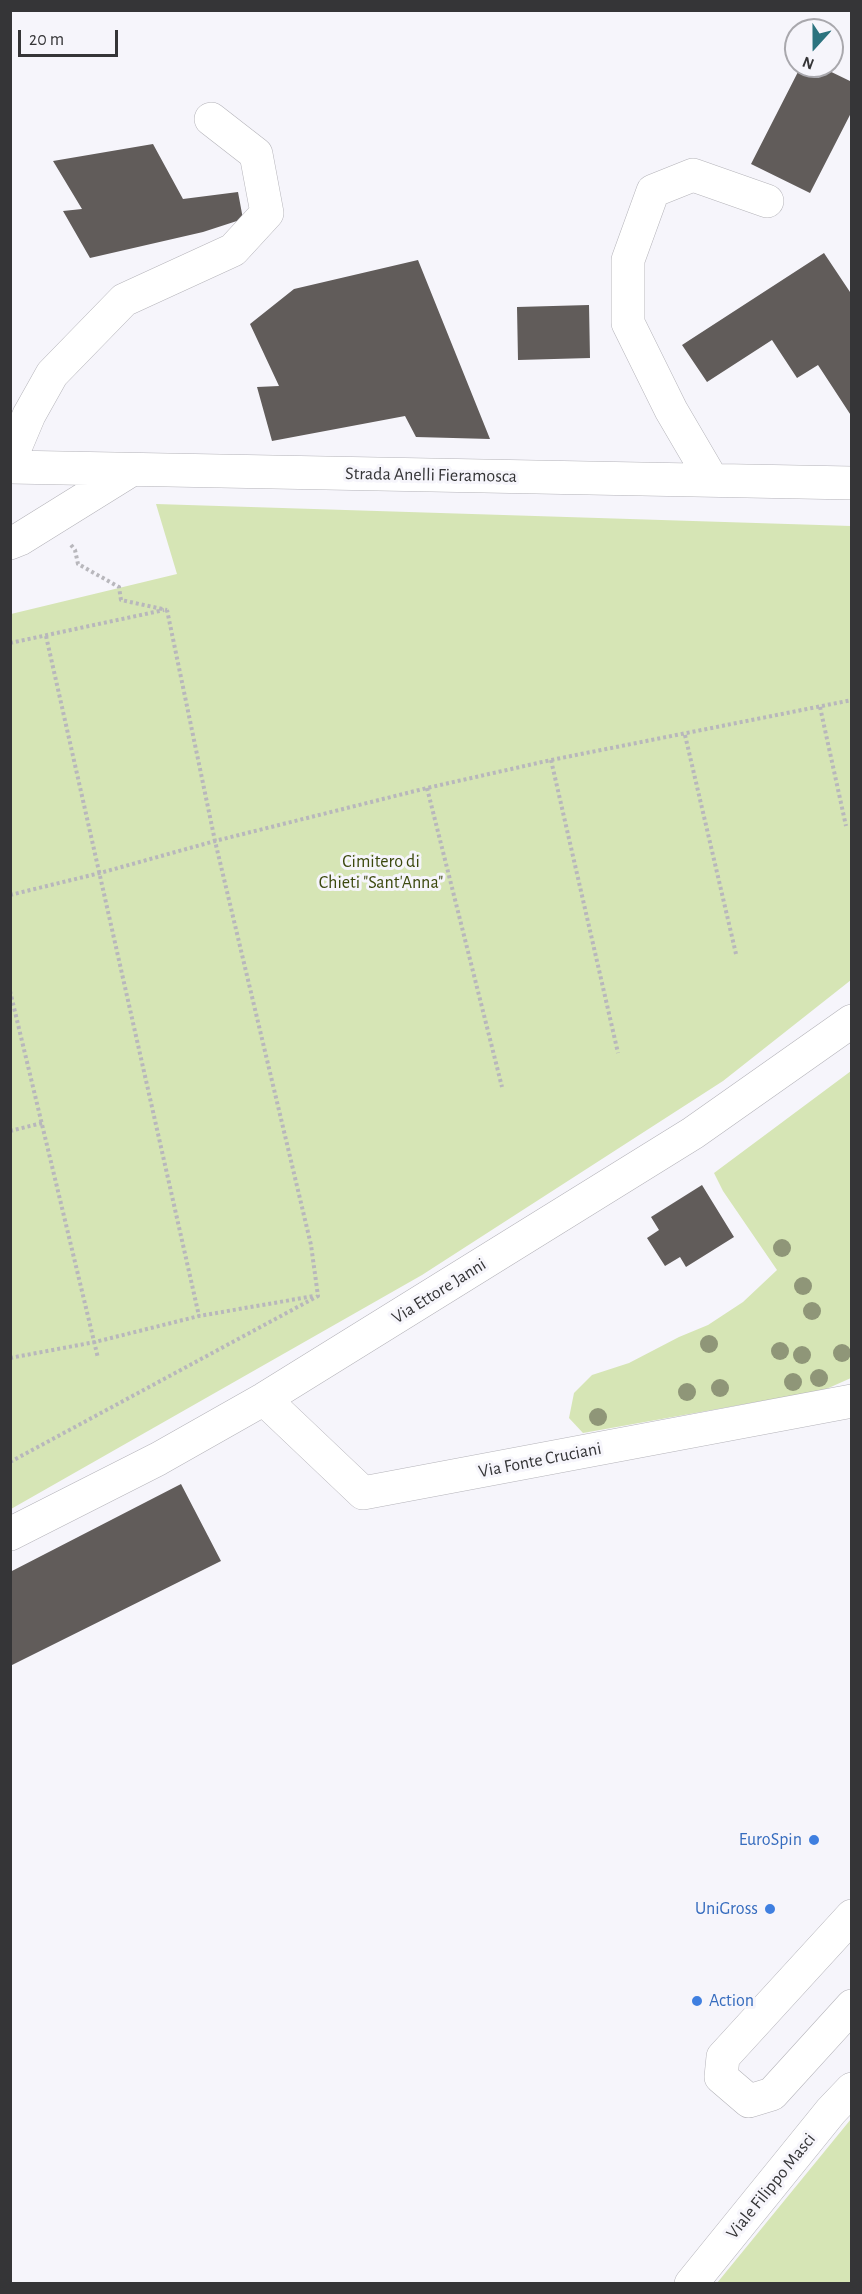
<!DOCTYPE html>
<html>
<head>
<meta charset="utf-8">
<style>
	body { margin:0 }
	#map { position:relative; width:862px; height:2294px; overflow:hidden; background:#f6f5fb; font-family:"Alegreya Sans",sans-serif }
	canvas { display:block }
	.frame { position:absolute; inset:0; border:12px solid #353537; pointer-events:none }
	.north { position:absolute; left:784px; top:18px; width:60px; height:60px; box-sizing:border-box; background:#f6f5fb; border:2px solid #a9a8ad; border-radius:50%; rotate:201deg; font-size:16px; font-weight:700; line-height:24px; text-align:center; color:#353537 }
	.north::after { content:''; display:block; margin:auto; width:21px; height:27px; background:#2c737f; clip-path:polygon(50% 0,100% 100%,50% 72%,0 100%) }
	.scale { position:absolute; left:18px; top:30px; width:100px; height:27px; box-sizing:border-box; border:3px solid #353537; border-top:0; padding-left:8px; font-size:18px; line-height:21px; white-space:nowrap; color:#353537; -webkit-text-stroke:4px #f6f5fb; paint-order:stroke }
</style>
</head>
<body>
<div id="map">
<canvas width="862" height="2294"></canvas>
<div class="frame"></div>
<div class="north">N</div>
<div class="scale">20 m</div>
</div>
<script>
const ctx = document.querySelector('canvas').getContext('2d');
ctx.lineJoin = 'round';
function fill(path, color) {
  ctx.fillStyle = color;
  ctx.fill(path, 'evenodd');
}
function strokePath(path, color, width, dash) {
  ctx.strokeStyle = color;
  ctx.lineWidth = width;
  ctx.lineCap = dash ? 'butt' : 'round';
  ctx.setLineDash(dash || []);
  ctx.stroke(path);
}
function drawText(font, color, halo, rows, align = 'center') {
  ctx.font = font + ' "Alegreya Sans",sans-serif';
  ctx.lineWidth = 6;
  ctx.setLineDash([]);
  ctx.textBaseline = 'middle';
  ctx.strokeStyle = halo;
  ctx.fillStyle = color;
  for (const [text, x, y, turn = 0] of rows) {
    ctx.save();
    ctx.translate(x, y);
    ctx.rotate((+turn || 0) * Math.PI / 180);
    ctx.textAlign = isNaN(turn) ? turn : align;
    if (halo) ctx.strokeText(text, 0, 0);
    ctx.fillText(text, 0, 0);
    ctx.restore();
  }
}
fill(new Path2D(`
	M156,504l695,22v454l-128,101 -301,194 -411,234v-895l166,-40z
	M851,1071v307l-27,12 -241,43 -14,-15 5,-25 18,-18 37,-12 50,-26 29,-12 35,-23 34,-32 -54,-79 -9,-18z
	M851,2119v164h-134z`), '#d6e5b5');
fill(new Path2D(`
	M801,66h18l33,16v29l-42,82 -59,-29z
	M153,144l30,55 55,-7 5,27 -40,13 -113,26 -27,-47 19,-2 -29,-48z
	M824,253l28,42v122l-34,-52 -21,13 -25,-38 -65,42 -25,-37z
	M418,260l72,179 -74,-2 -11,-21 -133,25 -15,-54 22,-1 -29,-62 44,-35z
	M589,305l1,53 -72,2 -1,-53z
	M702,1185l32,52 -48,30 -6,-10 -15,9 -18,-28 12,-8 -8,-13z
	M181,1484l40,77 -211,105v-94z`), '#615c5a');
const minor = new Path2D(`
	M10,460l19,-45 23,-41 72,-74 109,-50 34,-37 -11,-59 -45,-35
	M10,467l842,16
	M712,480l-41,-70 -43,-87v-63l25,-69 40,-16 74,26
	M10,543l10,-4 111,-69
	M264,1399l99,94 489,-92
	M10,1534l148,-75 106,-60 429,-266 159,-112
	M852,1916l-129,141 -2,20 28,24 23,-7 80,-88`);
const major = new Path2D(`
	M691,2284l140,-173 21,-22`);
strokePath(minor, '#b4b3b9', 34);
strokePath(major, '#b4b3b9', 34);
strokePath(new Path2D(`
	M71,545l4,5 3,14 41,23 2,13 46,10
	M46,636l153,680
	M10,643l154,-33
	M820,707l26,119
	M685,735l51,219
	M551,760l67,293
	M427,788l75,299
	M10,895l90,-22 115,-32 212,-53 124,-28 301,-60
	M10,991l88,367
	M10,1131l32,-8
	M10,1358l85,-16 104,-26 115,-20
	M10,1462l308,-166 -7,-51 -96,-404 -48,-231`), '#b8b7bc', 4, [3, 3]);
strokePath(minor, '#fff', 33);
strokePath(major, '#fff', 33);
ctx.fillStyle = '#8f9678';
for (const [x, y] of [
	[782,1248],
	[803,1286],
	[812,1311],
	[709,1344],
	[780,1351],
	[842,1353],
	[802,1355],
	[819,1378],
	[793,1382],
	[720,1388],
	[687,1392],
	[598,1417]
]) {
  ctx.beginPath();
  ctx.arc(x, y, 9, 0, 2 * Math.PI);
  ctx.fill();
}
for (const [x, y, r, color] of [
	[814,1840,6,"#3f7fe0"],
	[770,1909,6,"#3f7fe0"],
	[697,2001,6,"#3f7fe0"]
]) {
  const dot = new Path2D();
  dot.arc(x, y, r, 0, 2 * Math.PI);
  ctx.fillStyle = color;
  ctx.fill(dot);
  strokePath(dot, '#f6f5fb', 2);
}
drawText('18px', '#353537', '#f6f5fb', [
	["Strada Anelli Fieramosca",431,475,1],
	["Via Ettore Janni",439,1291,-32],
	["Via Fonte Cruciani",540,1460,-11],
	["Viale Filippo Masci",771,2186,-51]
]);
drawText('18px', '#3b480d', '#f6f5fb', [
	["Cimitero di",381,862],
	["Chieti \"Sant'Anna\"",381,883]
]);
drawText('18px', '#366cbe', '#f6f5fb', [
	["EuroSpin",802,1840],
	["UniGross",758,1909],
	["Action",709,2001,"left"]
], 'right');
</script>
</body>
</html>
